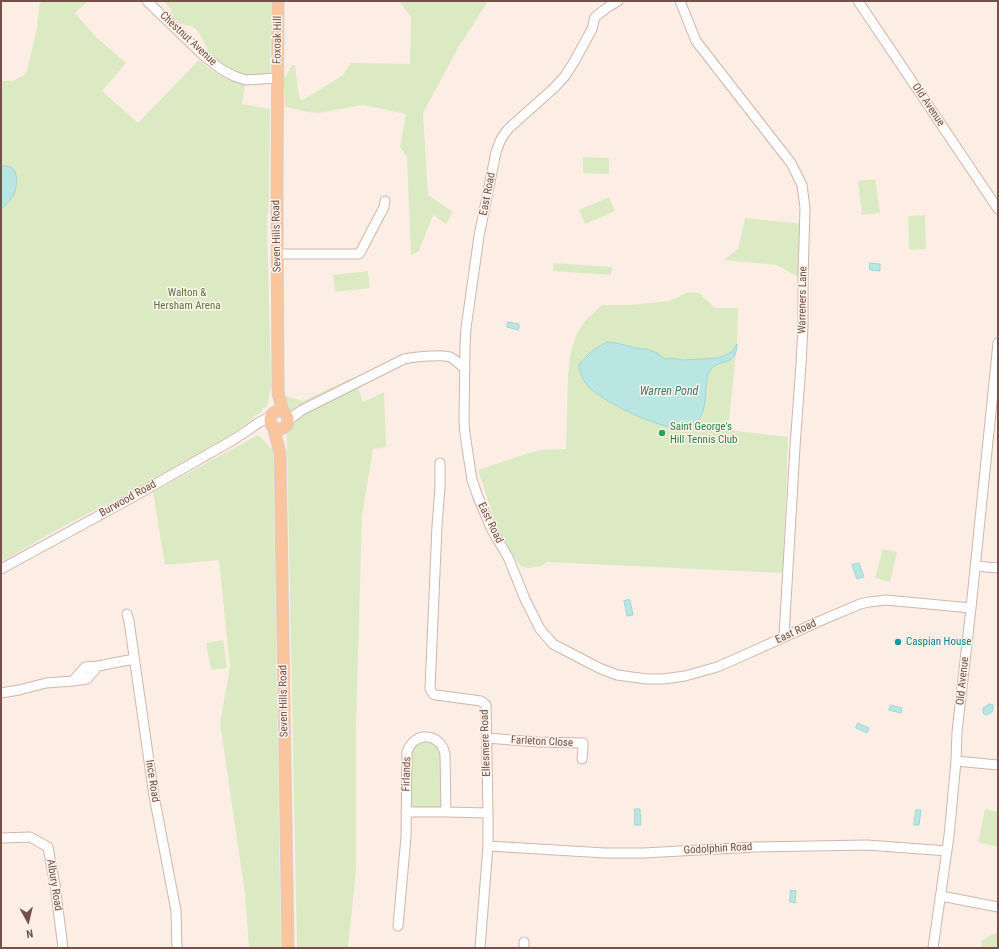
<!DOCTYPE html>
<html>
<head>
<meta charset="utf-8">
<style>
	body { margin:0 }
	#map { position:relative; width:999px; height:949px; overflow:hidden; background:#fceee4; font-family:"Roboto Condensed",sans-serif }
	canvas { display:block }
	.frame { position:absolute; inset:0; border:2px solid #74504a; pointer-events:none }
	.north { position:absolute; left:8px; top:901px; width:40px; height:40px; -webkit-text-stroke:3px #fff3ea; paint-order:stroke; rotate:172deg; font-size:11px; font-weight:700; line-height:16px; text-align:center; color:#74504a }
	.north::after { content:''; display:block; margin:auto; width:14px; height:18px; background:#74504a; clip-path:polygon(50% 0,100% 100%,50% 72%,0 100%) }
</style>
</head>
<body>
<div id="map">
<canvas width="999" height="949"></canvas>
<div class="frame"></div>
<div class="north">N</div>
</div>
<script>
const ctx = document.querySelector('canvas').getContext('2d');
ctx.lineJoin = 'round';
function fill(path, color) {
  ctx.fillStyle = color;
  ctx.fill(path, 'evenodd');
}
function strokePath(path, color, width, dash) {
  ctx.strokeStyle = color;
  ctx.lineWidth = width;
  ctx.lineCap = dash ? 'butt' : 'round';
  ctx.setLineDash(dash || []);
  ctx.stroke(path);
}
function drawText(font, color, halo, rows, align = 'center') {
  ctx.font = font + ' "Roboto Condensed",sans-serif';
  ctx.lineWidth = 3;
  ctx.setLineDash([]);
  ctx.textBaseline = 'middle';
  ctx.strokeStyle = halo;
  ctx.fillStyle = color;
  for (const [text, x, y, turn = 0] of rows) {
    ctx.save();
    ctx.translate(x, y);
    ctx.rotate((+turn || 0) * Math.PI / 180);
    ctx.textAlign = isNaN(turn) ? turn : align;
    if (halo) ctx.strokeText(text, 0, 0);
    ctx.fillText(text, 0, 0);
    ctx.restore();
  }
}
fill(new Path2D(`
	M42,1h46l-13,12 20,23 31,27 -24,28 36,32 61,-63c13,12 28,20 46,24l-3,20 28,5 -1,87 -2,26 4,163 -4,22 -4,1 -2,5 -7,3 -3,5 -21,14 -90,52 -80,41 -59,34v-353l9,-9v-33l-9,-1v-85h12l13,-7 11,-46 2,-22z
	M163,1h108l-1,73c-8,1 -17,3 -25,1 -15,-3 -28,-14 -40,-22l3,-3c-2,-6 -10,-20 -15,-23 -3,-2 -9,-2 -13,-3l-3,-4 -3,1 -7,-6 5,-5z
	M399,1h89l-30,47 -35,65 5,82 25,17 -7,12 -13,-9 -14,36 -8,4 -4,-98 -7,-10 6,-33 -43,-9 -45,8 -10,-1 -23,-5 -1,-28 8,-14h3l3,26 2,8 3,1 40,-25 8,-12 59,1 1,-47z
	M583,157l26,1v16l-26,-1z
	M875,179l5,34 -18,2 -4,-34z
	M609,197l6,14 -30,13 -6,-14z
	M925,215l1,34 -17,1 -1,-34z
	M745,218l60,6 -2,53h-5l-21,-12 -53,-5 14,-11z
	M553,263l59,4 -1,8 -58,-4z
	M368,271l2,17 -35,4 -2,-17z
	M689,292l10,1 16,15h23l-1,36 -9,86 60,7 -5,136 -236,-11 -6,4 -13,2 -6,-1 -5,-6 -19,-30 -20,-61 51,-17 13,-3 24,-1 2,-72 2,-21 6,-21 8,-13 18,-17h29l38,-4z
	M354,377l9,25 21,-10 2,55 -13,2 -11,66 -6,210v145l-8,78h-51l-11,-552 17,5z
	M258,435l15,15 8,498h-32l-4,-54 -25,-171 10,-56 -11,-107 -54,5 -12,-73z
	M883,549l14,3 -7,30 -15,-4z
	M223,640l4,28 -16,2 -5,-27z
	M418,739l23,6 5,67h-40l1,-60z
	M985,809l13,3v35l-20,-5z
	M998,932v16h-17l1,-8z`), '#dbeac3');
const water = new Path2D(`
	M1,166c3,0 7,0 10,1 8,5 6,20 3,27 -3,6 -8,11 -13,15z
	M870,263l10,1v7l-10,-1z
	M508,322l11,2v4l-1,2 -11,-3z
	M607,342l9,1 24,6h7l10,4 8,6 7,-1 10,2 37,-2 13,-6 5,-8c0,25 -21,12 -29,30 -1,3 -1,8 -2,12 -1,13 0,28 -11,37 -2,2 -5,4 -8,4 -19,7 -82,-24 -97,-39 -6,-5 -11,-15 -11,-24l13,-13z
	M859,563l5,14 -7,2 -5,-14z
	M630,600l3,15 -6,1 -3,-15z
	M990,704l3,1c1,7 -2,9 -8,10l-2,-2v-5l2,-1 2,-2z
	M891,705l11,3 -1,5 -12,-3z
	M858,723l11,5 -2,5 -11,-5z
	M635,809h5l1,16h-6z
	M916,810h5l-2,15h-5z
	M791,890l5,1 -1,12 -5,-1z`);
fill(water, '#b9e6e3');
strokePath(water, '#9fd7d4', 1);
const minor = new Path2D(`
	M147,1l57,55 17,13 13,7 12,4 31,-2
	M618,1l-10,6 -13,10 -3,12 -18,33 -9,14 -11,12 -46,41 -7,10 -5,13 -17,84 -13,92 -1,17 -1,76 1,13 7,46 6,17 14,33 16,27 17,42 15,30 13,15 46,24 18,7 30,4h16l22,-3 32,-9 23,-10 80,-36 40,-17 9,-2 17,-2 85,8
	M680,1l16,40 95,122 11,22 3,23 -2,69v49l-2,38 -6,83 -11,189
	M858,1l140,208
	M277,254h82l2,-3 23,-44 1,-6
	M287,421l15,-11 102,-51c9,-2 38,-5 46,-2 6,3 10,8 15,12
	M440,463v24l-3,39 -7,163 3,5 3,1 45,6 5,4 2,108v33l-8,102
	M975,566l23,2
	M1,569l132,-72 100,-57 21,-14 4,-3 13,-7
	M127,614l2,7 25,175 19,99 3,16 1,37
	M73,681l12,-14 13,-1 36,-7
	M1,693l18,-3 27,-7 27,-2 14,-2 11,-13
	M486,738l52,4 45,1v5l-1,11
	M956,761l42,4
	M406,812h40
	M1,838l29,-1 18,10 7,38 8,63
	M488,846l117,7h38l112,-6 112,-2 80,6
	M941,896l57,11
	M398,926l8,-89 1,-85c7,-21 33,-20 38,2l1,58 42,1
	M524,948v-6
	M933,948l16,-112 7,-75 1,-29 14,-124 27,-265`);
const major = new Path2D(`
	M278,1l-1,194 1,198 5,19
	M270 420a9 9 0 1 1 18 0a9 9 0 1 1-18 0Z
	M273,426l7,27 8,495`);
strokePath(minor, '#d0b6ae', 11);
strokePath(major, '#d8cecc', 13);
strokePath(minor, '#fff', 9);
strokePath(major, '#fac49d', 11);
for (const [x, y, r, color] of [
	[662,433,4,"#2e9e5b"],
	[898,642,4,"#0f9aa8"]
]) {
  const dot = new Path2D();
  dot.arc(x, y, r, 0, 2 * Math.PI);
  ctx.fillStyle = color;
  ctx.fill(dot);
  strokePath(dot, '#fff3ea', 1.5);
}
drawText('11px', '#74504a', '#fff3ea', [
	["Chestnut Avenue",188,39,43],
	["Foxoak Hill",278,40,-89],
	["Old Avenue",928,105,56],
	["East Road",488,194,-79],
	["Seven Hills Road",277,236,-91],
	["Warreners Lane",803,300,-89],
	["Burwood Road",128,499,-29],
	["East Road",490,523,64],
	["East Road",796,632,-24],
	["Old Avenue",963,681,-84],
	["Seven Hills Road",284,701,-91],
	["Farleton Close",542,742,3],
	["Ellesmere Road",486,743,-92],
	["Firlands",407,774,-88],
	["Ince Road",152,781,81],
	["Godolphin Road",718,849,-3],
	["Albury Road",54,885,81]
]);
drawText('11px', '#5a743f', '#fff3ea', [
	["Walton &",187,293],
	["Hersham Arena",187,306]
]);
drawText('11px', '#27864d', '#fff3ea', [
	["Saint George's",670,427],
	["Hill Tennis Club",670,440]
], 'left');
drawText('11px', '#0d838f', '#fff3ea', [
	["Caspian House",906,642]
], 'left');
drawText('italic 12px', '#3e7a77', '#fff3ea', [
	["Warren Pond",669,392]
]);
</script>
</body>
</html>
